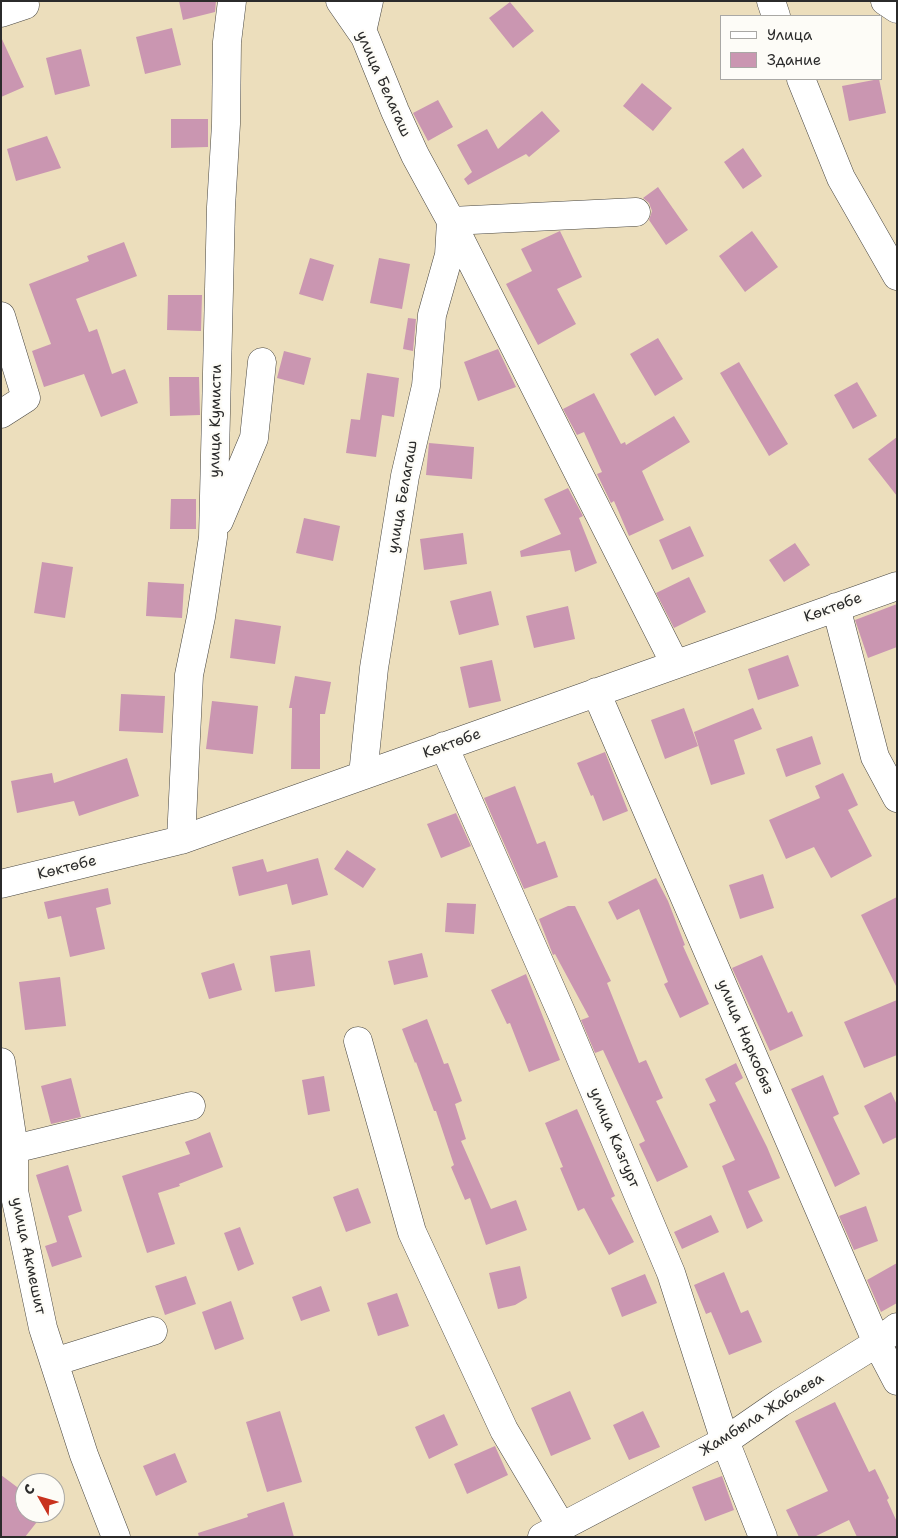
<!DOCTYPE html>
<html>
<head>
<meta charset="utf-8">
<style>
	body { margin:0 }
	#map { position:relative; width:898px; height:1538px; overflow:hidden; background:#ecdebc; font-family:"Shantell Sans",sans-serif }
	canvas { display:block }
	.frame { position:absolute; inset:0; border:2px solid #2b2b2b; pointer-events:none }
	.legend { position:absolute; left:720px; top:15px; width:162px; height:65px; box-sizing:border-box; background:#fdfcf7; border:1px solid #a9a8a5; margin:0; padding:6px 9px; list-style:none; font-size:15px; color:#2b2b2b }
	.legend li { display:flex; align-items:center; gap:10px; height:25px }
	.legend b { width:25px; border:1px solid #a9a8a5 }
	.north { position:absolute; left:15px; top:1473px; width:50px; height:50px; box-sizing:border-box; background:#fdfcf7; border:1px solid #a9a8a5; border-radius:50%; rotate:308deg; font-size:14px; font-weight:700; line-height:20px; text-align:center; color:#2b2b2b }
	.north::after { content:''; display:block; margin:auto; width:18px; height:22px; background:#c8321e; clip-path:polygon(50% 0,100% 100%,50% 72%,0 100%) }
</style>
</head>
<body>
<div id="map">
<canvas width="898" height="1538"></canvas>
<div class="frame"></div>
<ul class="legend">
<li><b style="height:6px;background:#fff"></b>Улица</li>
<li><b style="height:14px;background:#ca96b1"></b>Здание</li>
</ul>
<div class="north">С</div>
</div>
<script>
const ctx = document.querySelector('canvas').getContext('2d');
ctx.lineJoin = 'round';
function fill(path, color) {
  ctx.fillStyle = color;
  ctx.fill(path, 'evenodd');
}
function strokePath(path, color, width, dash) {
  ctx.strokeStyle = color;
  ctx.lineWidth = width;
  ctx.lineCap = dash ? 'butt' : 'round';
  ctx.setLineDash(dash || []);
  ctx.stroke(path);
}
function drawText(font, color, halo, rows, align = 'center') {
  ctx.font = font + ' "Shantell Sans",sans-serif';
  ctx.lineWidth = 4.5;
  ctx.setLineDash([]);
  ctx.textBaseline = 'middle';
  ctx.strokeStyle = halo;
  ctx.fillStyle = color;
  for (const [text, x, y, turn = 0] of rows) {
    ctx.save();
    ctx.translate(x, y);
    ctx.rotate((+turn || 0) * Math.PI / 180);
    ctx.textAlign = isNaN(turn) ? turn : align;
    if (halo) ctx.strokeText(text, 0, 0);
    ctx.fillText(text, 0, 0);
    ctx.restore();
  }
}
fill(new Path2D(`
	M179,1h37l-1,11 -32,8z
	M510,2l24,29 -21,17 -24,-30z
	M172,28l9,37 -36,9 -9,-37z
	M1,37l23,50 -23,10z
	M81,49l9,37 -35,9 -9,-37z
	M879,79l7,34 -37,8 -7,-35z
	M642,83l30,25 -19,23 -30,-25z
	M438,100l15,27 -25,14 -15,-28z
	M542,111l18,20 -31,26 -3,-3 -58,31 -4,-6 8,-7 -15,-27 30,-16 11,20z
	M171,119h37v28l-37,1z
	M47,136l14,32 -45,13 -9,-32z
	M743,148l19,28 -19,13 -19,-27z
	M658,187l30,43 -22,15 -17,-25 3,-9 -3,-8 -6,-5z
	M560,231l22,46 -25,12 19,35 -38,21 -32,-61 26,-13 -11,-22z
	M752,231l26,36 -33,25 -26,-36z
	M124,242l13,34 -61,23 13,33 8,-3 15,45 13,-5 13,34 -37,14 -17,-43 -40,13 -12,-36 19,-7 -22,-60 60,-23 -2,-5z
	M310,258l24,7 -11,36 -24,-7z
	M379,258l31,6 -8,45 -32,-6z
	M168,295h34l-1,36 -34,-1z
	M408,318l8,1 -3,32 -10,-2z
	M658,338l25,41 -28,17 -25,-42z
	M498,349l18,38 -38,14 -14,-39z
	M284,351l27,7 -7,27 -27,-7z
	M739,362l49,82 -19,12 -49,-83z
	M367,373l32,5 -5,39 -12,-2 -6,42 -30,-4 5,-34 9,1z
	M169,377h30l1,38 -30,1z
	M857,382l20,34 -24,13 -19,-34z
	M594,393l27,51 4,-2 1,3 48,-29 16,26 -48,29 22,49 -35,16 -15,-35 -3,2 -14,-29 5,-2 -18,-40 -7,3 -14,-26z
	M897,437v59l-29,-37z
	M429,443l45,4 -2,32 -46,-4z
	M568,488l15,28 -4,2 18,45 -22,9 -5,-22 -49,7 -1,-6 41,-17 -17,-35z
	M171,499h25v30h-26z
	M304,518l36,8 -7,35 -37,-8z
	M690,526l14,30 -32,14 -13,-30z
	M463,533l4,31 -43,6 -4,-31z
	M795,543l15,22 -26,17 -15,-22z
	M42,562l31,5 -8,51 -31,-5z
	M689,577l17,35 -32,16 -18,-35z
	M148,582l36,2 -2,34 -36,-2z
	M491,591l8,34 -40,10 -9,-34z
	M897,604v43l-29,11 -13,-38z
	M568,606l7,33 -41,9 -8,-32z
	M235,619l46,7 -6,38 -45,-6z
	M788,655l11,31 -41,14 -10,-31z
	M492,660l9,41 -32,7 -9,-41z
	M295,676l36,6 -6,32h-5v55h-29l1,-61h-3z
	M121,694l44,2 -2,37 -44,-2z
	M212,701l46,5 -5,48 -47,-5z
	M684,708l14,38 -33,13 -14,-39z
	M753,708l9,21 -28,11 11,34 -34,11 -17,-53z
	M812,736l9,28 -35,13 -10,-28z
	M605,752l23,59 -25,10 -10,-26 -2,1 -14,-33z
	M127,758l12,38 -60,20 -5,-15 -57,12 -6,-32 41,-8 2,10z
	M843,773l15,32 -10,5 24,46 -41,22 -17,-31 -28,12 -17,-39 51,-22 -5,-12z
	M515,786l22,58 8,-3 13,36 -34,12 -40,-91z
	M456,813l15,33 -30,12 -14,-34z
	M347,850l29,19 -13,19 -29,-19z
	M318,858l10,37 -36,10 -5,-21 -48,12 -7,-29 31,-8 4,13z
	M763,874l11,34 -34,11 -11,-34z
	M656,878l12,23 17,44 -2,1 26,58 -29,14 -16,-34 4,-2 -29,-73 -22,11 -9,-18z
	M108,888l3,16 -15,4 9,41 -35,8 -9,-41 -13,3 -4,-17z
	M897,897v91l-36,-73z
	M447,903l29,1 -2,30 -29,-2z
	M568,906h7l36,75 -4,2 32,80 7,-3 17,38 -7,3 32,66 -31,15 -18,-38 6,-3 -42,-91 -8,3 -14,-33 8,-3 -34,-63 -2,1 -14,-36z
	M310,950l5,36 -40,6 -5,-36z
	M422,953l6,24 -34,8 -6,-24z
	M762,955l26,58 4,-2 11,25 -33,15 -38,-83z
	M234,963l8,27 -33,9 -8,-26z
	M526,974l34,86 -31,12 -19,-49 -3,1 -16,-34z
	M60,977l6,49 -41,4 -6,-48z
	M897,1000v55l-33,13 -20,-46z
	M427,1019l17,45 4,-1 14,38 -7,3 11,35 -5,2 30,68 25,-9 11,30 -41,15 -16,-47 -5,2 -14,-33 3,-2 -18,-54h-2l-18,-49 -1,1 -13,-34z
	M736,1063l7,15 -8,5 32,64 13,31 -32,13 15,30 -16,8 -25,-63 13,-6 -26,-56 7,-3 -11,-22z
	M823,1075l16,39 -6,3 27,57 -25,13 -44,-98z
	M324,1076l6,35 -22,4 -6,-35z
	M71,1078l10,39 -30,7 -10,-38z
	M891,1092l6,13v32l-14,7 -19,-38z
	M577,1109l38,87 -4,2 23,44 -25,13 -25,-47 -6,3 -18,-43 3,-1 -18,-44z
	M210,1132l13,35 -44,17 1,2 -22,7 17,51 -28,9 -25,-77 68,-22 -5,-12z
	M68,1165l14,46 -14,5 14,41 -30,10 -7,-21 12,-4 -21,-67z
	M358,1188l13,35 -25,9 -13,-35z
	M866,1206l12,35 -24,9 -15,-34z
	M711,1215l8,17 -37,17 -8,-17z
	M240,1227l14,37 -16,7 -14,-38z
	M897,1263v40l-16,9 -14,-32z
	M520,1266l7,32 -12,7 -17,4 -9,-36z
	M724,1272l17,41 7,-3 14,32 -33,13 -18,-43 -5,2 -12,-29z
	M645,1274l12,29 -35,14 -11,-29z
	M186,1276l10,28 -31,11 -10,-29z
	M321,1286l9,25 -29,10 -9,-24z
	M397,1293l12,33 -31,10 -11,-33z
	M231,1301l13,38 -29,11 -13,-38z
	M570,1391l21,48 -40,17 -20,-48z
	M835,1402l34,70 6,-3 14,29 -2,2 10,22v15h-40l-8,-17 -35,17h-15l-13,-27 42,-19 -33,-70z
	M280,1411l22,71 -35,10 -21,-70z
	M643,1411l17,36 -31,13 -16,-35z
	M444,1414l14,31 -29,14 -14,-32z
	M495,1446l13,29 -41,19 -13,-30z
	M175,1453l12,29 -31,14 -13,-30z
	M1,1475l24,18v20h19l-19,24h-24z
	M722,1476l12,34 -29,11 -13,-34z
	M284,1502l10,35h-95l-1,-4 50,-16 -1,-3z`), '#ca96b1');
const minor = new Path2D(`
	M340,1l25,36 30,74 20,44 36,66 224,443
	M771,1l5,15
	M885,1l12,8
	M1,13l24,-8
	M362,32l7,-31
	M801,79l40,99 56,98
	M1,316l25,82 -25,16
	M219,521l35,-83 8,-76
	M836,607l39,150 22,41
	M596,692l281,651 20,38
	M444,746l118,268 109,259 54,168 38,96
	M363,775l11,-107 31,-192 21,-90 6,-71 17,-60 2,-34 185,-9
	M181,840l8,-165 12,-58 12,-80 8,-330 5,-83 1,-82 5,-41
	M1,884l180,-44 716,-254
	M358,1041l54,191 92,198 57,96
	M1,1062l13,87 177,-43
	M14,1149v42l29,137 11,34 99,-31
	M54,1362l30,93 32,82
	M542,1537l183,-96 55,-38 97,-60 20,-16`);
strokePath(minor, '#484641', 29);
strokePath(minor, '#fff', 28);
drawText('15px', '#2b2b2b', '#fdfcf7', [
	["улица Белагаш",383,84,66],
	["улица Кумисти",216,421,-89],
	["улица Белагаш",403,497,-80],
	["Көктөбе",833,608,-20],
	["Көктөбе",452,744,-20],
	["Көктөбе",67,868,-14],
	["улица Наркобыз",745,1037,67],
	["улица Казгурт",614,1138,67],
	["улица Акмешит",28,1256,78],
	["Жамбыла Жабаева",762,1415,-32]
]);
</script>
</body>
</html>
